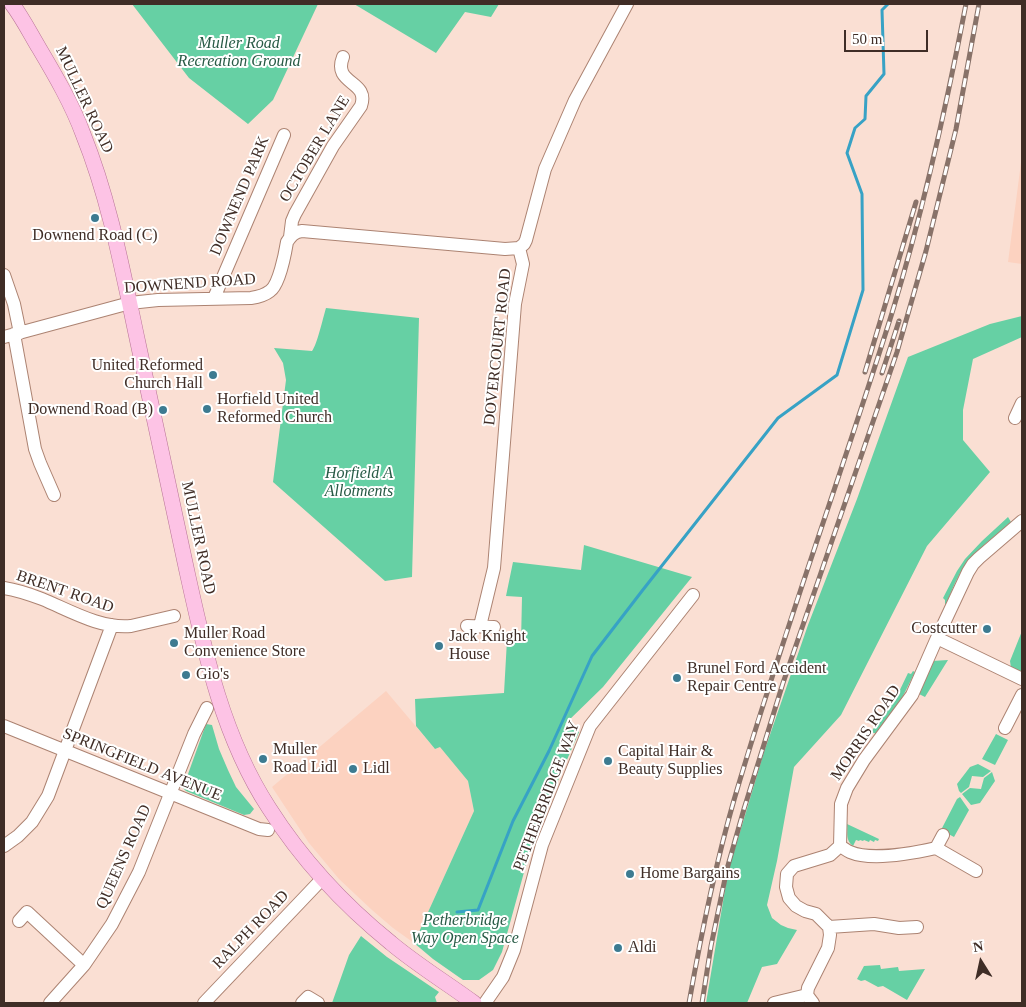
<!DOCTYPE html>
<html>
<head>
<meta charset="utf-8">
<style>
	body { margin:0 }
	#map { position:relative; width:1026px; height:1007px; overflow:hidden; background:#fadfd3; font-family:Georgia,serif }
	canvas { display:block }
	.frame { position:absolute; inset:0; border:5px solid #3f2d26; pointer-events:none }
	.north { position:absolute; left:956px; top:937px; width:50px; height:50px; -webkit-text-stroke:4px #fff; paint-order:stroke; rotate:350deg; font-size:14px; font-weight:700; line-height:20px; text-align:center; color:#3f2d26 }
	.north::after { content:''; display:block; margin:auto; width:18px; height:22px; background:#3f2d26; clip-path:polygon(50% 0,100% 100%,50% 72%,0 100%) }
	.scale { position:absolute; left:844px; top:30px; width:84px; height:22px; box-sizing:border-box; border:2px solid #3f2d26; border-top:0; padding-left:6px; font-size:15px; line-height:18px; white-space:nowrap; color:#3f2d26; -webkit-text-stroke:4px #fff; paint-order:stroke }
</style>
</head>
<body>
<div id="map">
<canvas width="1026" height="1007"></canvas>
<div class="frame"></div>
<div class="north">N</div>
<div class="scale">50 m</div>
</div>
<script>
const ctx = document.querySelector('canvas').getContext('2d');
ctx.lineJoin = 'round';
function fill(path, color) {
  ctx.fillStyle = color;
  ctx.fill(path, 'evenodd');
}
function strokePath(path, color, width, dash) {
  ctx.strokeStyle = color;
  ctx.lineWidth = width;
  ctx.lineCap = dash ? 'butt' : 'round';
  ctx.setLineDash(dash || []);
  ctx.stroke(path);
}
function drawText(font, color, halo, rows, align = 'center') {
  ctx.font = font + ' Georgia,serif';
  ctx.lineWidth = 4;
  ctx.setLineDash([]);
  ctx.textBaseline = 'middle';
  ctx.strokeStyle = halo;
  ctx.fillStyle = color;
  for (const [text, x, y, turn = 0] of rows) {
    ctx.save();
    ctx.translate(x, y);
    ctx.rotate((+turn || 0) * Math.PI / 180);
    ctx.textAlign = isNaN(turn) ? turn : align;
    if (halo) ctx.strokeText(text, 0, 0);
    ctx.fillText(text, 0, 0);
    ctx.restore();
  }
}
fill(new Path2D(`
	M1022,155v109l-14,-2z
	M386,691l49,58 5,-3 28,35 6,30 -60,132 -21,-15 -21,-18 -33,-31 -30,-36 -37,-56z`), '#fcd2c0');
fill(new Path2D(`
	M132,4h186l-45,96 -25,24 -59,-46z
	M354,4h145l-8,13 -26,-5 -29,41z
	M326,308l93,10 -7,259 -27,4 -112,-99 13,-102 -3,-17 -9,-15 38,3c5,-6 11,-33 14,-43z
	M1022,316v21l-49,22 -10,51v30l27,32 -63,74 -86,169 -47,52 -17,94 -10,44 5,13 9,7 7,3 9,2 -20,34 -15,3 -15,36h-41l22,-131 36,-120 44,-127 49,-126 51,-142 82,-33z
	M1008,517l3,5 -26,22 -17,18 -8,11 -5,10 -9,21h-1v-4l-2,-2 14,-27 8,-12 17,-18z
	M584,545l108,32 -89,110 -38,37 14,8 -45,104 -32,116 -9,18 -14,10h-16l-30,-21 -19,-16 60,-132 -6,-30 -28,-34 -5,2 -19,-23 -1,-27 89,-6 3,-53 14,2 1,-45 -16,-1 7,-34 68,8z
	M1022,631v42l-11,-5 -1,-7z
	M948,660l-23,37 -6,-3v-6l13,-27z
	M913,671l2,1 -13,26 -25,36 -6,-2 26,-36 11,-23 3,1z
	M206,724l6,1 7,24 9,21 8,17 18,22 -4,5 -6,1 -58,-24 -3,-3z
	M996,734l12,6 -13,25 -13,-6z
	M978,764l13,7 -8,6 -11,-1 -3,11 -8,6 -2,-2 -2,-7 13,-17z
	M992,772l3,9 -15,22 -9,2 -9,-11 8,-6 11,1 3,-11z
	M960,797l9,13 -15,27 -13,-7 16,-31z
	M847,824l32,15 -1,2 -3,-1 -1,2 -4,-2 -1,2 -5,-2 -1,1 -3,-1 -1,1 -3,-1 -3,6c-8,-6 -5,-13 -6,-22z
	M361,936l26,21 52,35 -4,5 2,6h-105l17,-48z
	M880,965l1,4 17,-2 1,4 26,-2 -18,31 -24,-14 -5,1 -13,-7 -4,1 -4,-2 7,-13z`), '#66d0a4');
strokePath(new Path2D(`
	M457,912l21,-2 35,-89 36,-70 43,-95 50,-65 136,-173 59,-43 26,-85 -1,-96 -15,-41 8,-25 10,-9 1,-23 18,-22 -2,-64 6,-6`), '#37a2c5', 3);
const minor = new Path2D(`
	M290,237l2,-16 3,-7 38,-68 28,-40c9,-26 -29,-21 -18,-49
	M519,248l5,-4 2,-4 19,-71 30,-69 52,-96
	M4,275l10,29 6,29
	M214,298l70,-163
	M14,334l21,115 5,14 14,32
	M4,337l126,-34 28,-3 93,-2c7,-1 14,-3 19,-7 9,-6 15,-37 17,-49 4,-6 7,-10 15,-11l203,18 14,-1
	M1015,418l7,-15
	M4,588c13,2 25,6 38,11 27,11 58,30 89,27l43,-10
	M467,626l27,1
	M480,626l14,-58 21,-264 8,-40 -4,-16
	M937,638l85,41
	M4,726l255,103 9,1
	M1005,728l17,-33
	M943,835l-7,13c-22,5 -65,13 -86,4 -3,-1 -6,-4 -10,-6l1,-42 6,-16 17,-28 48,-65 25,-57 31,-66 5,-8 6,-6 43,-37
	M4,846l14,-10 14,-14 16,-26 64,-171
	M936,848l40,23
	M19,921l8,-9 57,53
	M829,927l45,-3 25,4 18,-1
	M50,1003l34,-38 28,-41 27,-52 55,-138 13,-26
	M204,1003l118,-124
	M302,1003l6,-6 10,6
	M485,1003l18,-26 11,-27 28,-105 48,-119 103,-131
	M774,1003l33,-8
	M813,1003l-6,-8 1,-7 20,-40 2,-13 -1,-8 -13,-13 -11,-3 -9,-5 -7,-8 -3,-11 1,-13 7,-8 36,-11 10,-9`);
const major = new Path2D(`
	M12,4c10,13 18,29 27,44 16,27 33,56 44,86 27,67 40,139 55,209 16,75 32,149 48,224 18,82 36,169 83,241 33,52 75,97 122,135 26,22 56,40 83,60`);
strokePath(minor, '#ac8372', 14);
strokePath(major, '#b97497', 16);
strokePath(minor, '#fff', 12);
strokePath(major, '#fdc3e5', 15);
const rail = new Path2D(`
	M865,372l51,-170
	M882,373l17,-52
	M689,1003c12,-68 26,-137 45,-203 48,-164 107,-324 158,-487 31,-101 54,-205 74,-309
	M702,1003l9,-57 16,-77 17,-60 39,-126 114,-331 29,-101 30,-122 23,-125`);
strokePath(rail, '#887269', 5);
strokePath(rail, '#fff', 3, [9]);
for (const [x, y, r, color] of [
	[95,218,5,"#3d7b91"],
	[213,375,5,"#3d7b91"],
	[207,409,5,"#3d7b91"],
	[163,410,5,"#3d7b91"],
	[987,629,5,"#3d7b91"],
	[174,643,5,"#3d7b91"],
	[439,646,5,"#3d7b91"],
	[186,675,5,"#3d7b91"],
	[677,678,5,"#3d7b91"],
	[263,759,5,"#3d7b91"],
	[608,761,5,"#3d7b91"],
	[353,769,5,"#3d7b91"],
	[630,874,5,"#3d7b91"],
	[618,948,5,"#3d7b91"]
]) {
  const dot = new Path2D();
  dot.arc(x, y, r, 0, 2 * Math.PI);
  ctx.fillStyle = color;
  ctx.fill(dot);
  strokePath(dot, '#fff', 2);
}
drawText('italic 16px', '#275a45', '#fff', [
	["Muller Road",239,44],
	["Recreation Ground",239,62],
	["Horfield A",359,474],
	["Allotments",359,492],
	["Petherbridge",465,921],
	["Way Open Space",465,939]
]);
drawText('16px', '#3f2d26', '#fff', [
	["MULLER ROAD",84,100,65],
	["OCTOBER LANE",315,149,-59],
	["DOWNEND PARK",240,196,-67],
	["DOWNEND ROAD",190,284,-4],
	["DOVERCOURT ROAD",498,347,-84],
	["MULLER ROAD",198,538,78],
	["BRENT ROAD",65,592,19],
	["MORRIS ROAD",866,733,-56],
	["SPRINGFIELD AVENUE",142,765,22],
	["PETHERBRIDGE WAY",547,796,-69],
	["QUEENS ROAD",124,857,-66],
	["RALPH ROAD",251,930,-46]
]);
drawText('16px', '#3f2d26', '#fff', [
	["Downend Road (C)",95,236,"center"],
	["United Reformed",203,366,"right"],
	["Church Hall",203,384,"right"],
	["Horfield United",217,400],
	["Reformed Church",217,418],
	["Downend Road (B)",153,410,"right"],
	["Costcutter",977,629,"right"],
	["Muller Road",184,634],
	["Convenience Store",184,652],
	["Jack Knight",449,637],
	["House",449,655],
	["Brunel Ford Accident",687,669],
	["Repair Centre",687,687],
	["Gio's",196,675],
	["Muller",273,750],
	["Road Lidl",273,768],
	["Capital Hair &",618,752],
	["Beauty Supplies",618,770],
	["Lidl",363,769],
	["Home Bargains",640,874],
	["Aldi",628,948]
], 'left');
</script>
</body>
</html>
